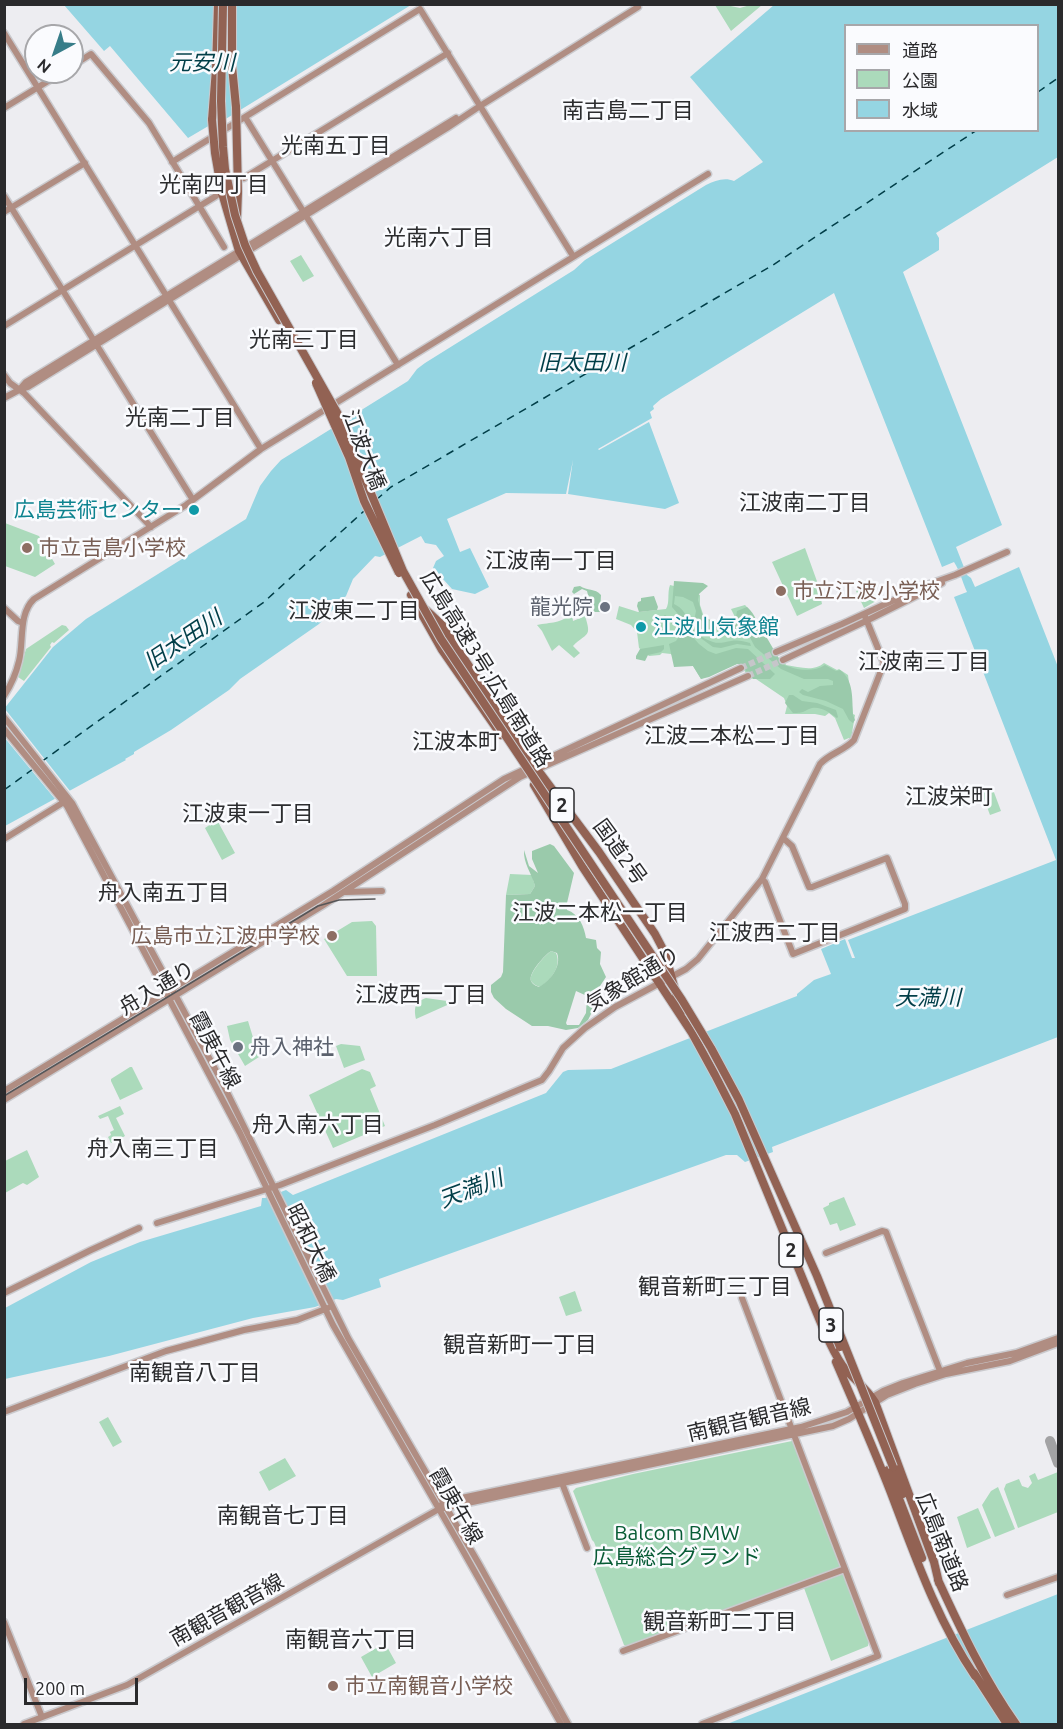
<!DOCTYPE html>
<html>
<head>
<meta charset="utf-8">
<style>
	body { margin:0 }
	#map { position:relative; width:1063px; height:1729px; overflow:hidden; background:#ededf1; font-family:Ubuntu,"Noto Sans JP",sans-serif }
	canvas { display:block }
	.frame { position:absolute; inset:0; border:6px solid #2a2a2c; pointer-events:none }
	.legend { position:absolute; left:844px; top:24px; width:195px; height:108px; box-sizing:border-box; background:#fafbfe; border:2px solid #a7a7aa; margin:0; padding:8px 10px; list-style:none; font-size:18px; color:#2a2a2c }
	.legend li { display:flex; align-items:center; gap:12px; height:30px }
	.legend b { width:30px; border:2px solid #a7a7aa }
	.north { position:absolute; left:24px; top:24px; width:60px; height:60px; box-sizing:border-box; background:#fafbfe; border:2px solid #a7a7aa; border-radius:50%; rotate:220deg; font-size:16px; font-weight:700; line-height:24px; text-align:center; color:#2a2a2c }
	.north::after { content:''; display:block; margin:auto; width:21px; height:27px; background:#377d89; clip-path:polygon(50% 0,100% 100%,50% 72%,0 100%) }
	.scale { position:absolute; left:24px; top:1678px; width:114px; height:27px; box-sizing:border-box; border:3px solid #2a2a2c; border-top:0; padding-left:8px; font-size:18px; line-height:21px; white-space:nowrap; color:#2a2a2c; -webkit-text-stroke:4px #fafbfe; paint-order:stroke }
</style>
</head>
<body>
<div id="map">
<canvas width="1063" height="1729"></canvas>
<div class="frame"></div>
<ul class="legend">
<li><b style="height:8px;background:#b08d82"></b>道路</li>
<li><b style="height:16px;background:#abdabb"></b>公園</li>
<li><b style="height:16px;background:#95d5e2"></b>水域</li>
</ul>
<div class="north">N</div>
<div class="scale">200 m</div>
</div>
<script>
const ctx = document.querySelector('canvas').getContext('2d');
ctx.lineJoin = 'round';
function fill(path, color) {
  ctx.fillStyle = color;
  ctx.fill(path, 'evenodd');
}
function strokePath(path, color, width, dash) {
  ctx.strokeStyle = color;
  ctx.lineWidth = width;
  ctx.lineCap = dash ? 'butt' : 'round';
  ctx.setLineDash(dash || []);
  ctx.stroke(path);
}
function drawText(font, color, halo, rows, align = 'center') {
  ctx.font = font + ' Ubuntu,"Noto Sans JP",sans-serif';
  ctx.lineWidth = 5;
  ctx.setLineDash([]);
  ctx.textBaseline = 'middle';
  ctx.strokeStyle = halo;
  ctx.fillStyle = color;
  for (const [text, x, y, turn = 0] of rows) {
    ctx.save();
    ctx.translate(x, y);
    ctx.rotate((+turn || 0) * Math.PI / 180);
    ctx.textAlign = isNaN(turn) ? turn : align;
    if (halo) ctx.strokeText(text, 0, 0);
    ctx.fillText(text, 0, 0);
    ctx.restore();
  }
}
fill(new Path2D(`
	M715,5h11l14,3 10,-3h12l-31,26z
	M301,255l13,21 -11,6 -13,-21z
	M5,523l34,13 16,28 -20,13 -30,-11z
	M805,548l18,50 -2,1 1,5 -25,12 -25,-54z
	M670,585l8,2 22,8v10l4,12 5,3 20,5 6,-3v-5l-4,-8 14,-4c10,9 9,20 15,30 5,9 13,16 19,23l3,-1 4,8c13,2 28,7 38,-2l13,7 2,-1 9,6 5,39 2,1 -4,24 -2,-1 -5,2 -9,-22 -6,-5 -4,3 -10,-2h-30l2,-8 -3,-8 -28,-19 -2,-1 -4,1 -11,-16 -38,16 -8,-13h-14l-8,-12 -9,-1 -2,2 -11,1 -10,-8 -2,-16 -6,-7 -15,-6 3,-13 19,6 28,-3c4,-6 1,-16 4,-24z
	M871,585l6,14 -1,1v1l-12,7 -8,-17z
	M572,613l1,8 12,-5c7,22 2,16 -12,30l7,7 -6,5 -15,-13 -7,6 -10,-20 -5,-6c14,-3 24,-1 35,-12z
	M62,625l4,1 3,4 -15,13 -2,-1 -2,3 1,2 -27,34 -6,-4 8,-28z
	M992,787l9,24 -11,4 -9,-24z
	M217,820l18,33 -13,7 -17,-32z
	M510,874l22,1 3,11 -5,8 -24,1z
	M372,921l4,5 1,50h-30l-23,-37 28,-17z
	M551,951l5,2c6,13 -5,27 -16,34 -4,-1 -7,-3 -9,-6 -3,-7 14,-26 20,-30z
	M426,998l28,4 -38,17c-2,-10 -2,-17 10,-21z
	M248,1021l11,36 -14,9 -15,-26 -3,-14z
	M341,1044l19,2 5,14 -21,8 -8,-22z
	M130,1067h2l11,22 -23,11 -9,-19v-2z
	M362,1069l8,3 6,14 -6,3 15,37 -52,22 -24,-53z
	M120,1106l4,8 -8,4 9,18 -12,7h-2l-3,-6 3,-2 -1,-3 4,-2 -6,-14 -8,3 -2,-3z
	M27,1150l12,27 -12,8 -4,-2 -18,10v-32z
	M844,1197l12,28 -16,6 -3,-8 -7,2 -7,-17 6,-3v-2z
	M575,1291l7,20 -16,5 -7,-19z
	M108,1417l14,25 -9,5 -14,-25z
	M792,1441l3,2 46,122 -2,3 -211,79 -4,-2 -31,-81 3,-1 4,-5 -6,-16 -2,-2 -19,-49 3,-3 57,-14z
	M285,1458l11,18 -27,15 -10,-19z
	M1058,1472v40l-40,16 -14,-39 2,-5 13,-5 3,7 6,2 4,-5 -3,-7 6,-3 3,7z
	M998,1487l17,42 -20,8 -13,-32 9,-14z
	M978,1508l13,30 -24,10 -10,-31z
	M843,1574l26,67 -1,5 -37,15 -27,-73z
	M385,1643l11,20 -24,14 -11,-20z`), '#abdabb');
fill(new Path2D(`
	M674,581l29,2 5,3 -9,8 -1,6 5,17 26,10 6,-5 2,-11 10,-4c8,7 12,17 12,27l8,4 15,26c13,6 31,9 43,1l11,6 4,-1c14,10 12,29 13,45l2,5 -2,3 -4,-3 -6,-11 -17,-8 -23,-6 -4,-3 3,-3 6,3 12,-6 13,-1v-4l-5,-2h-24l-23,-10 -26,-22 -8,-15 -6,-3c-8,7 -15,6 -24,1 -10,4 -17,0 -23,-9l2,-10 -3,-9 -10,-5 -8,-1 -1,8c18,8 13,30 39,38 6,2 12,0 18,-1 7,-1 12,0 19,2l1,3 -14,-2 -16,4 -8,-1 -18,-13 -23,-27z
	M580,586c7,5 15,2 21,9l-1,17h-6l-4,-7 -6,-1 -1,-1 4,-4 1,-4 -1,-4 -5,-2 -8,5 -2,-2 2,-5z
	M654,596l4,11 -1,3 -18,2 -2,-6 1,-4 3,-1v-3z
	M665,615l18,11 16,18 9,7 8,3 20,-6 12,1 27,25 -5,5h-17l-13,-15h-3l-28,13 -8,2 -8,-13 -19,1 -5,-23 7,-3 2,-3 -2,-11 -9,-7h-8z
	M664,645v4l-3,3 -13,3 -3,6 -9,-2v-3l4,-7z
	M789,695h4l9,6 15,2 19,7 2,7 -1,1c-6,-5 -17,-12 -25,-10 -9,3 -7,5 -19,5l-8,-10z
	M550,844l4,2 20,27 -7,30v7c12,4 17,16 19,28l10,2 1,8 4,4 -1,12 6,13 -6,9 -4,13 4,9 -9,6 -3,6 -10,8 -12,2 -18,-4h-16l-26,-17 -12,-11 -3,-6v-7l10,-8 2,-5 3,-77 24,-1 5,-8c-3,-12 -12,-23 -11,-36l5,16 9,7 -6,-14v-8zM551,951l6,2c5,13 -7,28 -18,34 -3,-1 -7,-3 -8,-6 -3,-8 14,-26 20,-30zM576,991l11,5 -1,17 -7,12h-12l-1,-2z`), '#9acaab');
fill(new Path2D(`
	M64,5h347l-187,115 -2,-2 -34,20 -78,-92 -6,5z
	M774,5h284v152l-122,76 3,5v12l-36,22 99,253 -46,22 11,28 4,3 4,9 44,-20 39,100v370l-286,110 1,5 -28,10 -8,-7h-11l-347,124 2,8 -38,13 -7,-1 -21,8 -62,11 -144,38 -104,23v-71l86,-46 49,-20 121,-36 1,-8h3l21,-8 7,5 253,-102 17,-21 5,-2 43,-1 186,-73v-2l17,-14 17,-6 -10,-25 24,-10 7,19h3l-7,-18 208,-80 -102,-263 13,-5c-5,-11 -7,-21 -13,-30l-12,5 -108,-274 -173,106 -8,7 1,3 -4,3 2,6 -54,31 1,1 50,-28 30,81 -14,6 -97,-15 5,-34 -7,34 -60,-1 -59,26 13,33 10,-4 19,39 -14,7 -23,-5 -19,-21 3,-7 8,-5 -8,-11 -11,-2 -4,-7 -41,21 -5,-1 -22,23 -7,17 -27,28 -79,55 -11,11 -58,40 -37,22v2l-9,5 1,1 -121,66 -1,-117 49,-62 33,-28 160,-100 14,-33 11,-15 10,-11 127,-79 9,-12 8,-6 149,-93 11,-10 121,-75c9,-4 18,-8 28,-4l29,-19 -73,-85zM846,26h192v104h-192z
	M1058,1594v130h-331z`), '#95d5e2');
fill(new Path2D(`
	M5,709l65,82 -15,8 -51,-62z`), '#ededf1');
strokePath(new Path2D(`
	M1038,92l20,-14
	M376,500l15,-13 382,-222 204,-135
	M41,762l223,-160 100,-91
	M4,790l29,-21`), '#013e48', 1.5, [8, 6]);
strokePath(new Path2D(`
	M1050,1441l8,22`), '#a2a2a4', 10);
strokePath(new Path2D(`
	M741,668l35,-16
	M748,676l35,-16`), '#c6c6ca', 6, [6, 3]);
const secondary = new Path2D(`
	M4,33l257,416
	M72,66l19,-12 58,69 75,124
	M4,108l59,-36
	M245,117l153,248
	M172,162l248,-153 153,247
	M244,178l204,-125
	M4,196l189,304
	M4,212l81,-49
	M4,326l212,-130
	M4,375l6,8 14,10 127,134
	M20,389l6,-7 430,-264
	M4,398l15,-8 9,-3c140,-87 280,-173 419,-259l33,-22 158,-99
	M4,608l14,13 5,2
	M776,652l66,-28 85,-39 28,-10 52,-23
	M783,660l83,-39 76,-38
	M4,696c7,-11 12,-22 15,-35 5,-19 -1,-47 15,-62l152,-94 75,-56 447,-275
	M4,717l68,86 150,279 126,256 131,226 89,160
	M4,729l63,77 173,327 93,192 125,217 103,182
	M4,839l60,-37
	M762,879l3,3 28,72 112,-45v-5l-18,-46 -75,29h-3l-17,-41 -9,-8
	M346,892l36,-1
	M4,1091l329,-200 171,-112 237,-111
	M4,1100l318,-194 198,-129 228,-101
	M157,1223l123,-38 155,-60 107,-45 7,-9 14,-23 22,-20 30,-21 71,-38 12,-10 64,-80 58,-115c10,-11 24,-13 34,-24l30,-77 -20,-49
	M826,1253l56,-22 4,1 54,139
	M4,1293l87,-43 48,-22
	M4,1412l162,-61 78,-21 53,-10 31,-12
	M562,1483l25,65
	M441,1506l2,-4 9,-2 349,-73 46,-15 36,-21 20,-8 64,-20 49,-10 42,-15
	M1007,1595l51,-18
	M4,1622l38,95
	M623,1651l222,-82
	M24,1724l103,-39 312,-176 394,-83 16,-7 38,-24 28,-11 31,-10 64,-13 48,-18
	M702,1724l176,-68 -136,-358`);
const highway = new Path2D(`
	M232,4v62l4,41
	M212,120l4,-51 2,-65
	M222,193l17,58 40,69
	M237,219l1,-27
	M411,595l31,55 59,85
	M426,610l16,15 89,136 68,91 56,82 10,19 16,59
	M534,785l48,81 110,167 23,42 20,39 90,219c6,12 12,27 21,37 10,11 21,19 29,32l59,160 5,21
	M836,1362c19,44 38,87 55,131 24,63 46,127 84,183
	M893,1467l10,27
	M888,1470l34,88
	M938,1580c23,50 46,99 78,144
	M974,1673l33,51`);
strokePath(secondary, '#cacace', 9);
strokePath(highway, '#cacace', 10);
strokePath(secondary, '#b08d82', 6);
strokePath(highway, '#926253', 8);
strokePath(new Path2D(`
	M4,1096l314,-190 21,-6 36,-1`), '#565658', 1.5);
const highwayBridge = new Path2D(`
	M223,4l-2,97 2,46 2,22 10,46 10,30 12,26 82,145 64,155 38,68 241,361 29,48 28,52 78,176 76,191
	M236,107l2,85
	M212,120l3,33 7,40
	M316,383l33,74 15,44 35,72
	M830,1322l10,25`);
strokePath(highwayBridge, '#cacace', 10, []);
strokePath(highwayBridge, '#926253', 8);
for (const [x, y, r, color] of [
	[194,510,6,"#0f9aa8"],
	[27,548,6,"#8d6e63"],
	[781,591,6,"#8d6e63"],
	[605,607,6,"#6b7280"],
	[641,627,6,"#0f9aa8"],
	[332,936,6,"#8d6e63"],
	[238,1047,6,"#6b7280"],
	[333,1686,6,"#8d6e63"]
]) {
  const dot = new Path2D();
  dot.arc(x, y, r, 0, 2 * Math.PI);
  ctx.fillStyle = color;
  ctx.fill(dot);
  strokePath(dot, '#fafbfe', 2);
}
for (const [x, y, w] of [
	[562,805,24],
	[791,1250,24],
	[831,1325,24]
]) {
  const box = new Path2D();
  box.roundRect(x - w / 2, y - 17, w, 34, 4.5);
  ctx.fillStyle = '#fafbfe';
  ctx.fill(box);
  strokePath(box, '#2a2a2c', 1.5);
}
drawText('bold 20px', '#2a2a2c', null, [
	["2",562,805],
	["2",791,1250],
	["3",831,1325]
]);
drawText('21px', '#2a2a2c', '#fafbfe', [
	["江波大橋",364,450,69],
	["広島高速3号;広島南道路",486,669,58],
	["国道2号",620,852,54],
	["気象館通り",633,979,-31],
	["舟入通り",157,988,-31],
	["霞庚午線",215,1050,62],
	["昭和大橋",311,1243,64],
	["南観音観音線",749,1420,-13],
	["霞庚午線",456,1506,60],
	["広島南道路",942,1542,68],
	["南観音観音線",227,1610,-29]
]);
drawText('21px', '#0d838f', '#fafbfe', [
	["広島芸術センター",182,510],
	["江波山気象館",653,627,"left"]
], 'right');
drawText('21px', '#785e54', '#fafbfe', [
	["市立吉島小学校",39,548],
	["市立江波小学校",793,591],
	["広島市立江波中学校",320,936,"right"],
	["市立南観音小学校",345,1686]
], 'left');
drawText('21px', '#5b616d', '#fafbfe', [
	["龍光院",593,607],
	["舟入神社",250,1047,"left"]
], 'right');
drawText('21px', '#075b35', '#fafbfe', [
	["Balcom BMW",677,1533],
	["広島総合グランド",677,1557]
]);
drawText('italic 22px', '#013e48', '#fafbfe', [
	["元安川",202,63],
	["旧太田川",582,363],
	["旧太田川",183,640,-34],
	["天満川",928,998],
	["天満川",471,1189,-21]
]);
drawText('22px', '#2c2d2f', '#fafbfe', [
	["南吉島二丁目",628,111],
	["光南五丁目",336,146],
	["光南四丁目",214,185],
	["光南六丁目",439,238],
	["光南三丁目",304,340],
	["光南二丁目",180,418],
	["江波南二丁目",805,503],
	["江波南一丁目",551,561],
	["江波東二丁目",354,611],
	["江波南三丁目",924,662],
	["江波二本松二丁目",732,736],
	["江波本町",456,742],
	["江波栄町",949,797],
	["江波東一丁目",248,814],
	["舟入南五丁目",164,893],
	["江波二本松一丁目",600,913],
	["江波西二丁目",775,933],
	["江波西一丁目",421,995],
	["舟入南六丁目",318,1125],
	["舟入南三丁目",153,1149],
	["観音新町三丁目",715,1287],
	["観音新町一丁目",520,1345],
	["南観音八丁目",195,1373],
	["南観音七丁目",283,1516],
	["観音新町二丁目",720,1622],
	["南観音六丁目",351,1640]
]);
</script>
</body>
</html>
